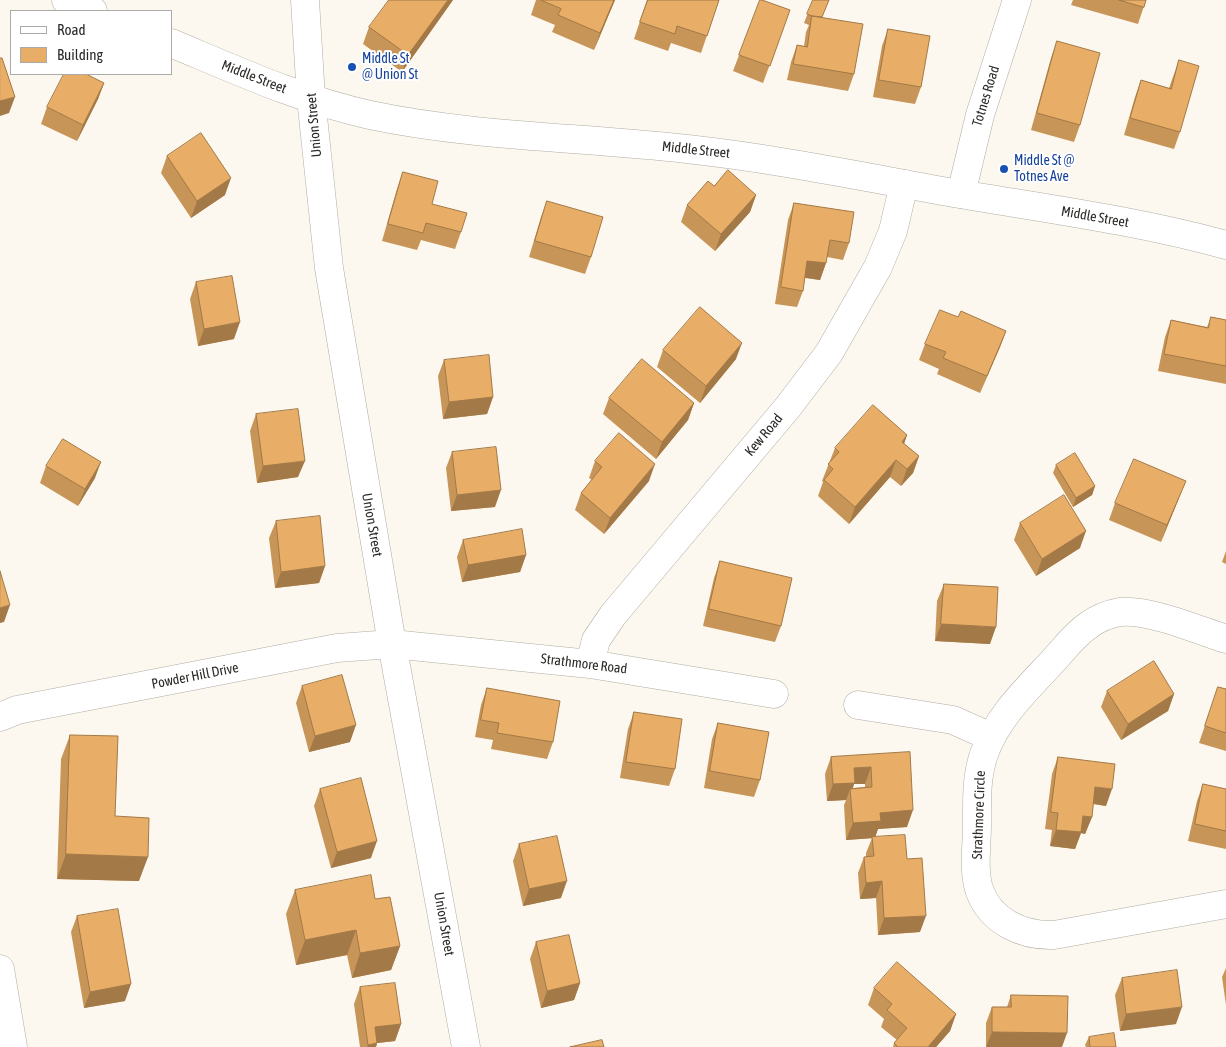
<!DOCTYPE html>
<html>
<head>
<meta charset="utf-8">
<style>
	body { margin:0 }
	#map { position:relative; width:1226px; height:1047px; overflow:hidden; background:#fdf8ef; font-family:"Asap Condensed",sans-serif }
	canvas { display:block }
	.legend { position:absolute; left:10px; top:10px; width:162px; height:65px; box-sizing:border-box; background:#fff; border:1px solid #abaaa9; margin:0; padding:6px 9px; list-style:none; font-size:15px; color:#2c2a27 }
	.legend li { display:flex; align-items:center; gap:10px; height:25px }
	.legend b { width:25px; border:1px solid #abaaa9 }
</style>
</head>
<body>
<div id="map">
<canvas width="1226" height="1047"></canvas>
<ul class="legend">
<li><b style="height:6px;background:#fff"></b>Road</li>
<li><b style="height:14px;background:#e8ad66"></b>Building</li>
</ul>
</div>
<script>
const ctx = document.querySelector('canvas').getContext('2d');
ctx.lineJoin = 'round';
function strokePath(path, color, width, dash) {
  ctx.strokeStyle = color;
  ctx.lineWidth = width;
  ctx.lineCap = dash ? 'butt' : 'round';
  ctx.setLineDash(dash || []);
  ctx.stroke(path);
}
function fill(path, color) {
  ctx.fillStyle = color;
  ctx.fill(path, 'evenodd');
}
function drawText(font, color, halo, rows, align = 'center') {
  ctx.font = font + ' "Asap Condensed",sans-serif';
  ctx.lineWidth = 4;
  ctx.setLineDash([]);
  ctx.textBaseline = 'middle';
  ctx.strokeStyle = halo;
  ctx.fillStyle = color;
  for (const [text, x, y, turn = 0] of rows) {
    ctx.save();
    ctx.translate(x, y);
    ctx.rotate((+turn || 0) * Math.PI / 180);
    ctx.textAlign = isNaN(turn) ? turn : align;
    if (halo) ctx.strokeText(text, 0, 0);
    ctx.fillText(text, 0, 0);
    ctx.restore();
  }
}
const minor = new Path2D(`
	M961,194l19,-79 37,-115
	M1226,639c-28,-9 -77,-30 -106,-27 -11,2 -22,6 -31,13 -14,9 -24,23 -35,35 -26,28 -57,57 -70,94 -8,23 -7,47 -7,71 0,20 -4,44 2,64 11,33 44,47 75,46l172,-31
	M590,664l6,-24 17,-25 175,-208 41,-54 49,-86 15,-36 11,-47
	M858,705l95,15 38,17
	M0,717l17,-7 320,-62 55,-4 198,20 184,30
	M0,969l13,78`);
const tertiary = new Path2D(`
	M66,0l27,11
	M171,43c65,27 130,57 199,72 105,22 211,22 317,34 92,10 182,29 273,45 89,15 179,27 266,51`);
const secondary = new Path2D(`
	M305,0l6,98 18,170 63,376 74,403`);
strokePath(minor, '#b1ada4', 29);
strokePath(tertiary, '#b1ada4', 29);
strokePath(secondary, '#b1ada4', 29);
strokePath(minor, '#fff', 28);
strokePath(tertiary, '#fff', 28);
strokePath(secondary, '#fff', 28);
fill(new Path2D(`
	M453,0l-51,72 -39,-28 6,-17z
	M536,0h79l-21,50 -42,-18 3,-7 -24,-10z
	M647,0h72l-18,53 -30,-10 -3,8 -34,-12z
	M760,0l30,10 -27,73 -30,-12z
	M813,0l9,17 32,57 -6,17 -61,-11 4,-18 6,-17 7,1 2,-14 3,-7 -5,-2z
	M1073,0h73l-8,24 -67,-19z
	M888,29l33,58 -6,17 -42,-7 9,-51z
	M1057,41l23,84 -6,17 -43,-12 20,-72z
	M1179,60l1,72 -6,17 -50,-14 11,-38 6,-17 28,8z
	M104,83l-6,16 -21,42 -36,-17 6,-17z
	M167,156l58,39 -34,23 -30,-45z
	M403,172l29,32 29,28 -6,17 -34,-9 -4,10 -35,-9 15,-52z
	M714,186l42,9 -6,17 -35,39 -34,-29 6,-17z
	M547,201l44,56 -6,17 -56,-17 12,-40z
	M794,203l55,40 -6,17 -16,-3 -1,6 -6,17 -15,-2 -2,13 -6,16 -22,-3 13,-84z
	M196,282l38,57 -36,7 -8,-47z
	M958,317l48,14 -6,16 -20,46 -43,-19 2,-5 -20,-9 6,-16z
	M1211,317l15,3v64l-68,-13 7,-34 6,-17 36,7z
	M663,350l73,9 -36,44 -43,-36z
	M444,360l49,37 -6,17 -44,5 -5,-43z
	M609,398l85,5 -6,17 -32,39 -53,-45z
	M256,414l42,63 -41,6 -7,-52z
	M907,435l-3,9 15,12 -6,17 -12,13 -11,-9 -41,47 -31,-28 5,-14 -1,-1 13,-33z
	M452,452l43,55 -44,4 -5,-43z
	M595,461l54,20 -45,53 -29,-24 6,-17 11,-13 -3,-2z
	M1056,465l39,21 -3,9 -19,12 -20,-34z
	M46,466l49,12 -17,28 -38,-23z
	M1179,498l-18,44 -52,-22 6,-17z
	M276,521l49,45 -6,17 -44,5 -6,-50z
	M1020,523l60,25 -44,28 -22,-36z
	M463,540l63,15 -6,17 -58,10 -5,-25z
	M1226,551v13l-4,-2z
	M720,561l61,65 -6,16 -72,-16 11,-48z
	M944,584l46,60 -55,-3 2,-40z
	M302,686l48,56 -41,10 -13,-49z
	M1218,687l8,2v62l-27,-8z
	M487,688l66,54 -6,17 -56,-10 2,-9 -18,-3 6,-32z
	M1107,691l67,3 -6,17 -47,29 -20,-33z
	M634,712l41,57 -6,17 -49,-8 8,-49z
	M718,723l42,57 -6,17 -50,-9 8,-49z
	M70,735l45,81 24,65 -82,-2 4,-120z
	M910,752l-3,75 -29,2 -3,7 32,23 13,73 -42,3 -2,-37 -16,1 -2,-26 6,-16h2v-4l6,-15 -26,2 -2,-35 2,-5 -19,1 -2,-27 6,-17zM854,784h11v3l-12,1z
	M1058,757l48,49 -13,-2 -1,13 -7,17 -4,-1 -6,16 -25,-3 2,-16 -7,-1 7,-55z
	M1203,784l23,5v60l-38,-8 9,-40z
	M320,789l51,69 -40,10 -17,-62z
	M519,844l42,54 -38,8 -10,-45z
	M295,890l80,9 25,47 -9,24 -39,8 -5,-23 -51,10 -10,-51z
	M77,916l48,85 -41,7 -13,-76z
	M536,942l44,41 -6,17 -33,8 -11,-49z
	M1226,968v37l-4,-28z
	M1122,978l54,46 -56,7 -5,-36z
	M360,987l41,37 -6,17 -18,2 -1,4h-16l-6,-43z
	M874,988l82,26 -6,17 -14,16h-43l1,-4 3,-3 -16,-13 3,-8 -16,-14z
	M1011,995l51,52h-76v-24l6,-16h15z
	M1089,1037l27,10h-30l-1,-2z`), '#c89558');
fill(new Path2D(`
	M448,0h5l-51,72 6,-17z
	M614,0h1l-21,50 6,-17z
	M104,83l-6,16 -21,42 6,-16z
	M15,97l-6,16 -9,3v-15z
	M231,178l-6,17 -34,23 6,-17z
	M756,195l-6,17 -35,39 6,-17z
	M807,261l19,2 -6,17 -19,-3z
	M240,322l-6,17 -36,7 6,-17z
	M1006,331l-6,16 -20,46 7,-17z
	M742,343l-6,16 -36,44 6,-17z
	M493,397l-6,17 -44,5 6,-17z
	M694,403l-6,17 -32,39 6,-17z
	M907,435l-6,17 1,-10z
	M919,456l-6,17 -12,13 6,-17z
	M896,460l-6,17 -41,47 6,-17z
	M305,461l-7,16 -41,6 6,-17z
	M101,462l-6,16 -17,28 7,-17z
	M655,464l-6,17 -45,53 6,-16z
	M1186,481l-7,17 -18,44 6,-17z
	M1095,486l-3,9 -19,12 3,-9z
	M501,490l-6,17 -44,4 6,-16z
	M1086,531l-6,17 -44,28 6,-17z
	M526,555l-6,17 -58,10 6,-17z
	M325,566l-6,17 -44,5 6,-16z
	M10,605l-6,17 -4,1v-15z
	M941,624l55,3 -6,17 -55,-3z
	M1174,694l-6,17 -47,29 7,-16z
	M356,725l-6,17 -41,10 6,-16z
	M871,767l-6,17h-11l-4,11v-6l-4,11 -19,1 6,-17 21,-16z
	M1095,787l17,2 -6,17 -17,-3z
	M913,810l-6,17 -29,2 -3,9 -29,2 7,-17 27,-10z
	M1083,816l9,1 -7,17 -4,-1 -6,16 -25,-3 6,-16z
	M377,841l-6,17 -40,10 6,-16z
	M66,854l82,3 -9,24 -82,-2z
	M567,881l-6,17 -38,8 6,-17z
	M882,881l-6,17 -16,1 6,-16z
	M926,916l-6,16 -42,3 6,-17z
	M356,930l-9,25 -51,10 9,-25z
	M400,946l-9,24 -39,8 8,-25z
	M580,983l-6,17 -33,8 6,-17z
	M131,984l-6,17 -41,7 6,-16z
	M1182,1007l-6,17 -56,7 6,-17z
	M956,1014l-6,17 -14,16h-8z
	M401,1024l-6,17 -26,3 6,-17z
	M992,1032l75,1 -5,14h-76z
	M377,1043l-1,4h-9l1,-2z`), '#a27947');
const building = new Path2D(`
	M389,0h59l-40,55 -39,-28z
	M541,0h73l-14,33 -42,-18 3,-6z
	M648,0h71l-12,36 -30,-10 -2,8 -35,-12z
	M760,0h2l28,10 -20,56 -31,-11z
	M813,0h16l-7,17 -10,-1 -5,-2z
	M1119,0h27l-2,7z
	M812,16l51,8 -9,50 -61,-10 4,-19 10,2z
	M888,29l42,7 -9,51 -42,-7z
	M1057,41l43,12 -20,72 -43,-12z
	M0,58h2l13,39 -15,4z
	M1179,60l20,6 -19,66 -50,-14 11,-38 30,9z
	M64,74h22l18,9 -21,42 -36,-18z
	M201,133l30,45 -34,23 -30,-45z
	M728,170l28,25 -35,39 -34,-29 21,-24 6,5z
	M403,172l35,9 -6,23 35,9 -6,19 -35,-9 -3,10 -35,-9z
	M547,201l56,16 -12,40 -56,-16z
	M794,203l60,9 -5,31 -19,-3 -4,23 -19,-2 -4,30 -22,-4z
	M232,276l8,46 -36,7 -8,-47z
	M700,307l42,36 -36,43 -43,-36z
	M940,310l18,7 3,-6 45,20 -19,45 -44,-18 3,-6 -21,-8z
	M1211,317l15,3v46l-62,-12 7,-34 37,8z
	M489,355l4,42 -44,5 -5,-42z
	M642,359l52,44 -32,39 -53,-44z
	M873,405l34,30 -5,7 17,14 -12,13 -11,-9 -41,47 -31,-27 9,-11 -5,-5 11,-12 -4,-4z
	M298,409l7,52 -42,5 -7,-52z
	M619,433l36,31 -45,54 -29,-25 21,-26 -7,-6z
	M63,439l38,23 -16,27 -39,-23z
	M496,447l5,43 -44,5 -5,-43z
	M1075,453l20,33 -19,12 -20,-33z
	M1134,459l52,22 -19,44 -52,-22z
	M1064,495l22,36 -44,28 -22,-36z
	M320,516l5,50 -44,6 -5,-51z
	M522,529l4,26 -58,10 -5,-25z
	M720,561l72,17 -11,48 -72,-17z
	M0,571l10,34 -10,3z
	M944,584l54,3 -2,40 -55,-3z
	M1154,661l20,33 -46,30 -21,-33z
	M342,675l14,50 -41,11 -13,-50z
	M1218,687l8,2v44l-21,-7z
	M487,688l73,13 -7,41 -56,-9 2,-10 -18,-3z
	M634,712l48,7 -7,50 -49,-7z
	M718,723l51,9 -9,48 -50,-9z
	M70,735l48,1 -3,80 34,2 -1,39 -82,-3z
	M910,752l3,58 -33,3 1,8 -28,2 -3,-34 22,-2 -1,-20 -17,1 1,15 -22,1 -2,-27z
	M1058,757l57,7 -3,25 -17,-2 -3,30 -9,-1 -2,16 -25,-2 2,-17 -7,-1z
	M361,778l16,63 -40,11 -17,-63z
	M1203,784l23,5v42l-31,-7z
	M905,835l2,24 15,-1 4,58 -42,2 -2,-37 -16,2 -2,-26 10,-1 -2,-19z
	M557,836l10,45 -38,8 -10,-45z
	M371,875l4,24 15,-2 10,49 -40,7 -4,-23 -51,10 -10,-50z
	M118,909l13,75 -41,8 -13,-76z
	M569,935l11,48 -33,8 -11,-49z
	M897,962l59,52 -28,33h-30l-4,-4 13,-15 -20,-18 5,-6 -18,-16z
	M1177,970l5,37 -56,7 -4,-36z
	M395,983l6,41 -26,3 2,16 -9,2 -8,-58z
	M1011,995l57,1 -1,37 -75,-1v-25h19z
	M1114,1033l2,14h-26l-1,-10z
	M602,1040l2,7h-34z`);
fill(building, '#e8ad66');
strokePath(building, '#a27947', 1);
for (const [x, y, r, color] of [
	[352,67,5,"#1a4fb4"],
	[1004,169,5,"#1a4fb4"]
]) {
  const dot = new Path2D();
  dot.arc(x, y, r, 0, 2 * Math.PI);
  ctx.fillStyle = color;
  ctx.fill(dot);
  strokePath(dot, '#fff', 2);
}
drawText('14px', '#164399', '#fff', [
	["Middle St",362,59],
	["@ Union St",362,75],
	["Middle St @",1014,161],
	["Totnes Ave",1014,177]
], 'left');
drawText('14px', '#2c2a27', '#fff', [
	["Middle Street",254,77,21],
	["Totnes Road",986,96,-73],
	["Union Street",314,125,-95],
	["Middle Street",696,150,6],
	["Middle Street",1095,217,10],
	["Kew Road",764,435,-50],
	["Union Street",372,525,80],
	["Strathmore Road",584,664,7],
	["Powder Hill Drive",195,676,-11],
	["Strathmore Circle",979,815,-88],
	["Union Street",444,924,80]
]);
</script>
</body>
</html>
